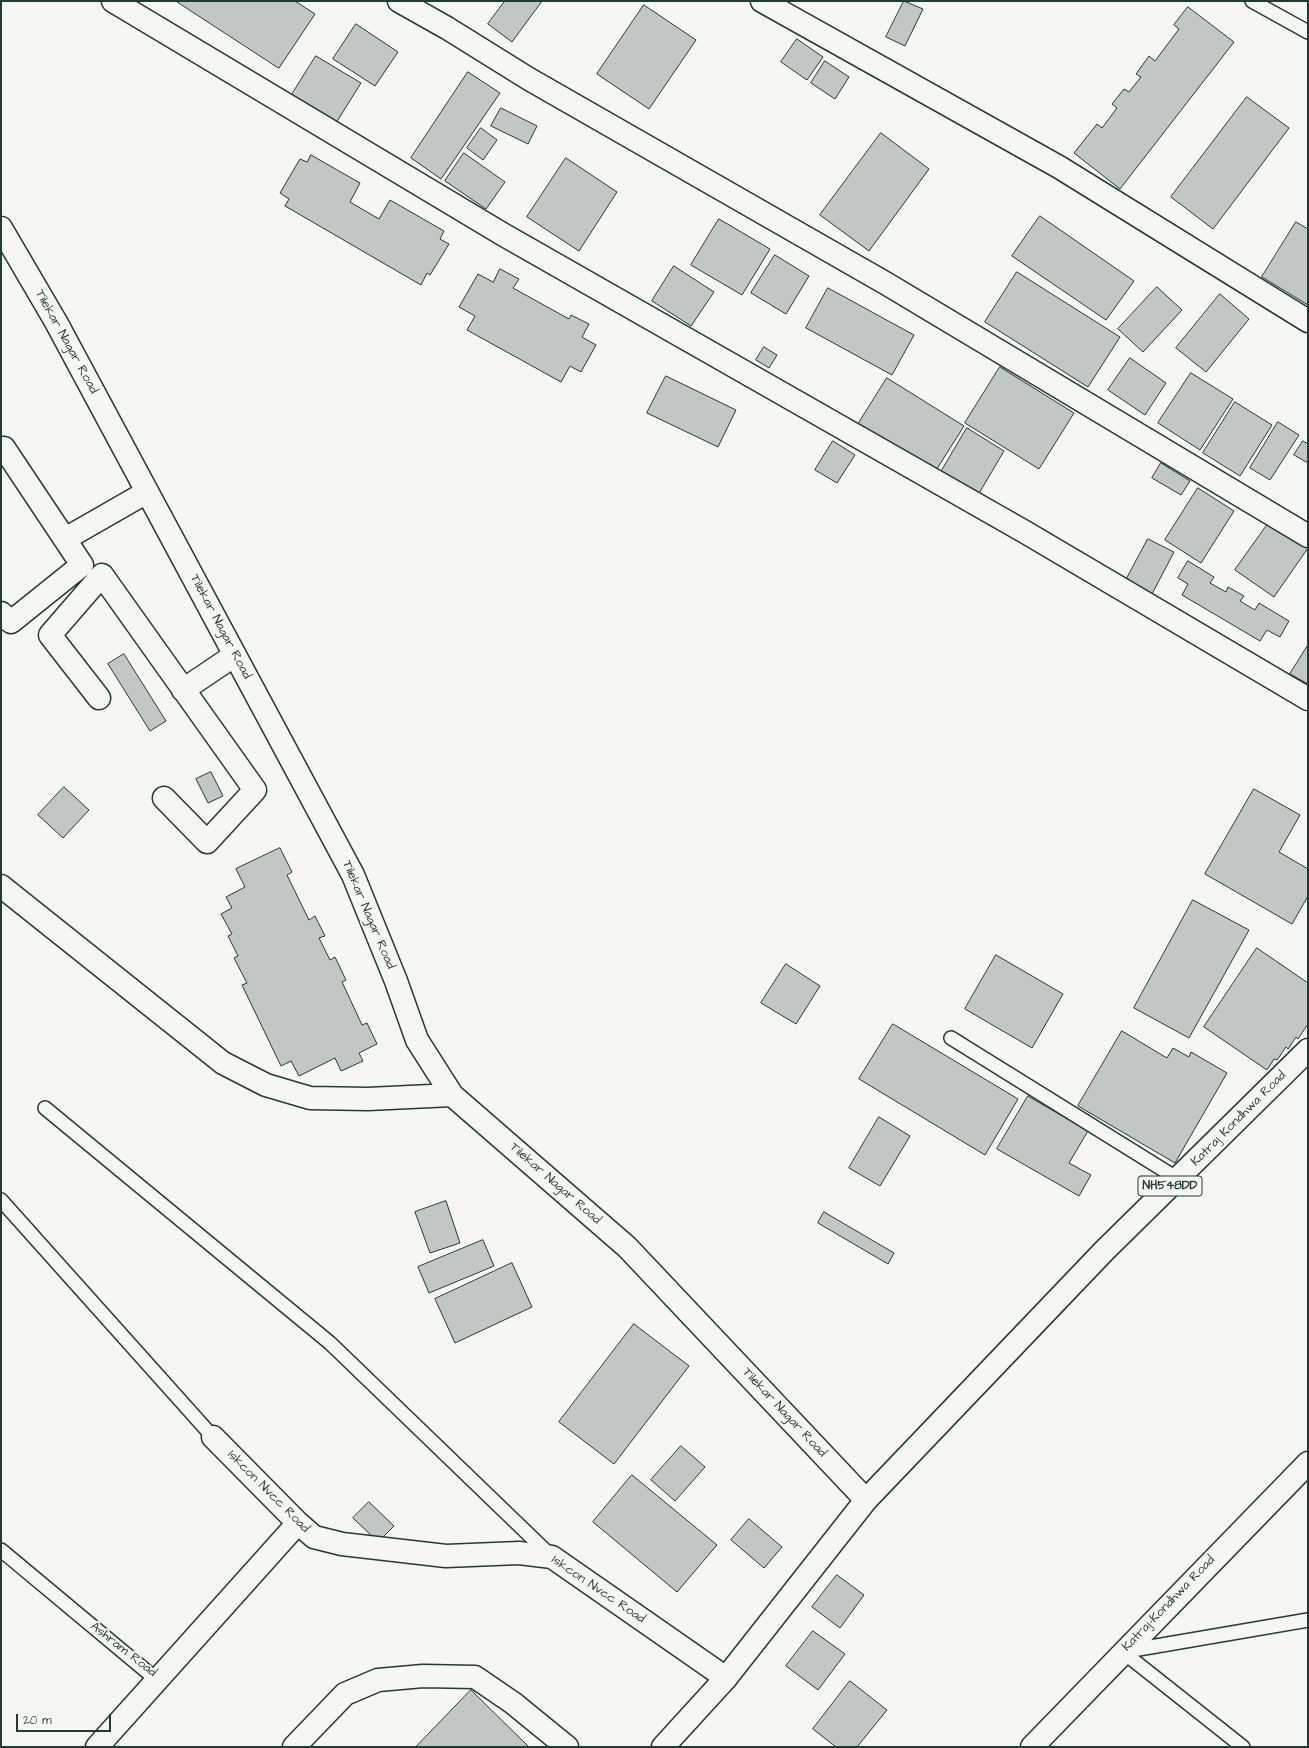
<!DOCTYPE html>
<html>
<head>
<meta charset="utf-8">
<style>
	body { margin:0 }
	#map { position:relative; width:1309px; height:1748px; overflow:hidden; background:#f6f6f2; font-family:"Architects Daughter",sans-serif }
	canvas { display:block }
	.frame { position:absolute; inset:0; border:2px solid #1f3d34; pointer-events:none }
	.scale { position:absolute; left:16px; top:1714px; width:95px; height:18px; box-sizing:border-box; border:2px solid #1f3d34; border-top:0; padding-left:5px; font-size:12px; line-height:14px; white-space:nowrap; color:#1f3d34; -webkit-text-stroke:3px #f6f6f2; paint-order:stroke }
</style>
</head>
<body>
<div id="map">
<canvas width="1309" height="1748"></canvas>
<div class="frame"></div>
<div class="scale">20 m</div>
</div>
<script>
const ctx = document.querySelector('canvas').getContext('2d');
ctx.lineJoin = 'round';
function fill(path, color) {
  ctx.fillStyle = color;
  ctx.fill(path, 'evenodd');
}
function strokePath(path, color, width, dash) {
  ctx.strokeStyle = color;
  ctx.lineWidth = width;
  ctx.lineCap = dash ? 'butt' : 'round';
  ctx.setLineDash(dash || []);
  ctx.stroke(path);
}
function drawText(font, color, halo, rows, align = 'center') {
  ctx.font = font + ' "Architects Daughter",sans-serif';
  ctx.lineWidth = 4;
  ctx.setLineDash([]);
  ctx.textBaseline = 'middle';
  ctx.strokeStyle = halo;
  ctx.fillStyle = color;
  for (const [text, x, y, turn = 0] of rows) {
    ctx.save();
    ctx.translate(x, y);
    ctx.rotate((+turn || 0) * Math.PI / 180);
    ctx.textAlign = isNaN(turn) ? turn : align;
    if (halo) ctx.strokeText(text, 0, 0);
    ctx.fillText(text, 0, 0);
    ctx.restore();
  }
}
const building = new Path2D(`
	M176,1h119l20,13 -36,54z
	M505,1h37l-30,41 -24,-18z
	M904,1l19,8 -18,37 -19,-9z
	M644,5l52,35 -47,69 -52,-35z
	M1188,7l46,35 -114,147 -46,-36 23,-29 5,4 15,-20 -5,-4 12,-15 5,3 12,-15 -5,-3 13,-18 6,5 24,-32 -5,-4z
	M356,24l42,28 -23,34 -42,-27z
	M797,39l26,18 -16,23 -26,-18z
	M316,56l45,27 -25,40 -45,-27z
	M825,61l24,16 -14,22 -24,-16z
	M468,72l32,21 -59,86 -30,-21z
	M1247,97l42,31 -76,101 -42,-32z
	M501,108l36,18 -9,18 -37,-18z
	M481,128l16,12 -14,20 -16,-12z
	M881,133l48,36 -60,82 -49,-36z
	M464,153l41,29 -19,27 -41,-28z
	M311,155l49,28 -10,19 29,17 11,-19 54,31 -4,8 9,5 -19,31 -3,-2 -6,12 -136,-79 4,-7 -9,-6 20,-34 7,3z
	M566,158l51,34 -38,59 -52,-34z
	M1040,216l94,65 -28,39 -94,-64z
	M719,219l51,30 -28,46 -51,-30z
	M1296,222l12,7v76l-46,-28z
	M775,255l34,21 -23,38 -35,-21z
	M674,266l40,26 -23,34 -39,-25z
	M500,269l19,10 -6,9 56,31 2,-4 18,9 -7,13 14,8 -15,27 -11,-6 -9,16 -94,-52 8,-14 -16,-9 19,-33 15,8z
	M1017,272l103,65 -32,50 -103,-65z
	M1157,287l25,23 -39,42 -25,-23z
	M828,288l86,47 -22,40 -86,-47z
	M1220,294l29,25 -43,53 -30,-24z
	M764,347l13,8 -8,13 -13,-8z
	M1130,358l36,25 -21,32 -37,-25z
	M1000,367l74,46 -35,56 -74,-46z
	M1191,373l42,26 -33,51 -42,-27z
	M666,376l70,34 -18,37 -71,-34z
	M887,378l77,48 -31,49 -76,-49z
	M1235,402l37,23 -32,51 -37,-23z
	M1278,422l21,13 -29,45 -20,-12z
	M967,428l37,23 -26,44 -37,-23z
	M833,441l22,14 -18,28 -22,-13z
	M1303,441l5,3v19l-14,-8z
	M1161,463l29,18 -9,14 -29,-17z
	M1198,488l36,23 -33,52 -36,-23z
	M1270,521l38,27 -34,49 -39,-27z
	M1148,539l26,13 -22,42 -26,-14z
	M1188,561l26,16 -4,6 16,9 2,-5 16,9 -4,5 15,9 4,-7 30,18 -9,16 -13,-7 -7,11 -78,-46 6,-11 -10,-6z
	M1308,645v39l-18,-10z
	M124,654l42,67 -16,10 -42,-67z
	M211,772l12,24 -15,7 -12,-24z
	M64,787l25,23 -26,28 -25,-23z
	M1254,789l46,26 -21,37 29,17v27l-16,28 -87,-50z
	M280,848l12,24 -5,3 22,45 6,-4 10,20 -6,2 11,22 5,-3 11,23 -4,2 20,43 5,-2 10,21 -18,9 4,8 -22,10 -6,-13 -36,18 -8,-15 -10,5 -39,-81 5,-2 -13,-25 4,-2 -10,-20 4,-2 -11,-20 11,-6 -6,-11 19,-10 -9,-18z
	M1193,900l56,30 -60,108 -55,-30z
	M1257,948l51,35v41l-10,15 -2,-2 -8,12 -2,-2 -9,13 -3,-1 -7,11 -63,-43z
	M996,955l67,39 -31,54 -67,-39z
	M786,964l34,22 -24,38 -35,-21z
	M893,1024l125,75 -33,56 -126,-76z
	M1122,1031l45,27 6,-10 16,9 2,-5 36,21 -52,90 -97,-57z
	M1028,1096l60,35 -19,32 22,12 -12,21 -82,-47z
	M879,1117l31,19 -30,50 -31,-18z
	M446,1201l14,42 -30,10 -15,-41z
	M824,1212l70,41 -6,11 -70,-41z
	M483,1240l11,26 -65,27 -11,-26z
	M512,1263l20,44 -77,36 -20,-44z
	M634,1324l55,42 -75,98 -55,-42z
	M681,1446l24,21 -30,34 -24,-21z
	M632,1475l85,70 -40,47 -84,-70z
	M369,1502l25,24 -16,16 -25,-24z
	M749,1519l33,28 -18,21 -33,-28z
	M837,1575l27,20 -24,33 -28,-21z
	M813,1631l32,23 -27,36 -32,-24z
	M850,1681l37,29 -30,37h-21l-23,-18z
	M471,1690l58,57h-113z`);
fill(building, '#c1c8c3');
strokePath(building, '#1f3d34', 1);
const lane = new Path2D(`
	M1252,1l56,31
	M951,1038l227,141
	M45,1108l285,235 221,213
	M1,1200l212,237
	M1,1550l156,130
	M1127,1651l181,-31
	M1123,1652l120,95`);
const street = new Path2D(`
	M113,1l391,234 521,297 283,167
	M399,1l48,27 82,51 358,205 421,252
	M762,1l297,166 249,154
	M1,228l55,94 297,553 43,106 21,59 35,55 175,152 239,253
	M1,450l3,-2 78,117 -71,57 -10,-9
	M65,539l82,-47
	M183,690l52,-35
	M99,698l-49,-63 52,-60 153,215 -48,52 -43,-44
	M1,886l222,177 43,22 44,13 58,1 84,-4
	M213,1437l85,86 16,14 28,7 104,12 73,-3 33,4 174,121
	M97,1747l201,-224
	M294,1747l51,-53 33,-14 45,-4 52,1 38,26 54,44`);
const highway = new Path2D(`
	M663,1747l63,-69 140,-178 238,-249 204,-201
	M1032,1747l276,-284`);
strokePath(lane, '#1f3d34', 16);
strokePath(street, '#1f3d34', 25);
strokePath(highway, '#1f3d34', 25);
strokePath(lane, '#f6f6f2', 13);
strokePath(street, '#f6f6f2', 22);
strokePath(highway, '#f6f6f2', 22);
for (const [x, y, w] of [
	[1170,1186,64]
]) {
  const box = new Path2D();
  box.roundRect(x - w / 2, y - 10, w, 20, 3);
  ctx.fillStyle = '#f6f6f2';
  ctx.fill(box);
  strokePath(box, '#1f3d34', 1);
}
drawText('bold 12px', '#1f3d34', null, [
	["NH548DD",1170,1186]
]);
drawText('13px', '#1f3d34', '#f6f6f2', [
	["Tilekar Nagar Road",66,342,61],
	["Tilekar Nagar Road",220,627,62],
	["Tilekar Nagar Road",368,915,67],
	["Katraj Kondhwa Road",1239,1119,-45],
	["Tilekar Nagar Road",555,1184,41],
	["Tilekar Nagar Road",784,1413,47],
	["Iskcon Nvcc Road",268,1492,45],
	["Iskcon Nvcc Road",598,1590,34],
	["Katraj-Kondhwa Road",1169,1604,-46],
	["Ashram Road",123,1650,38]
]);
</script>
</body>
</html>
